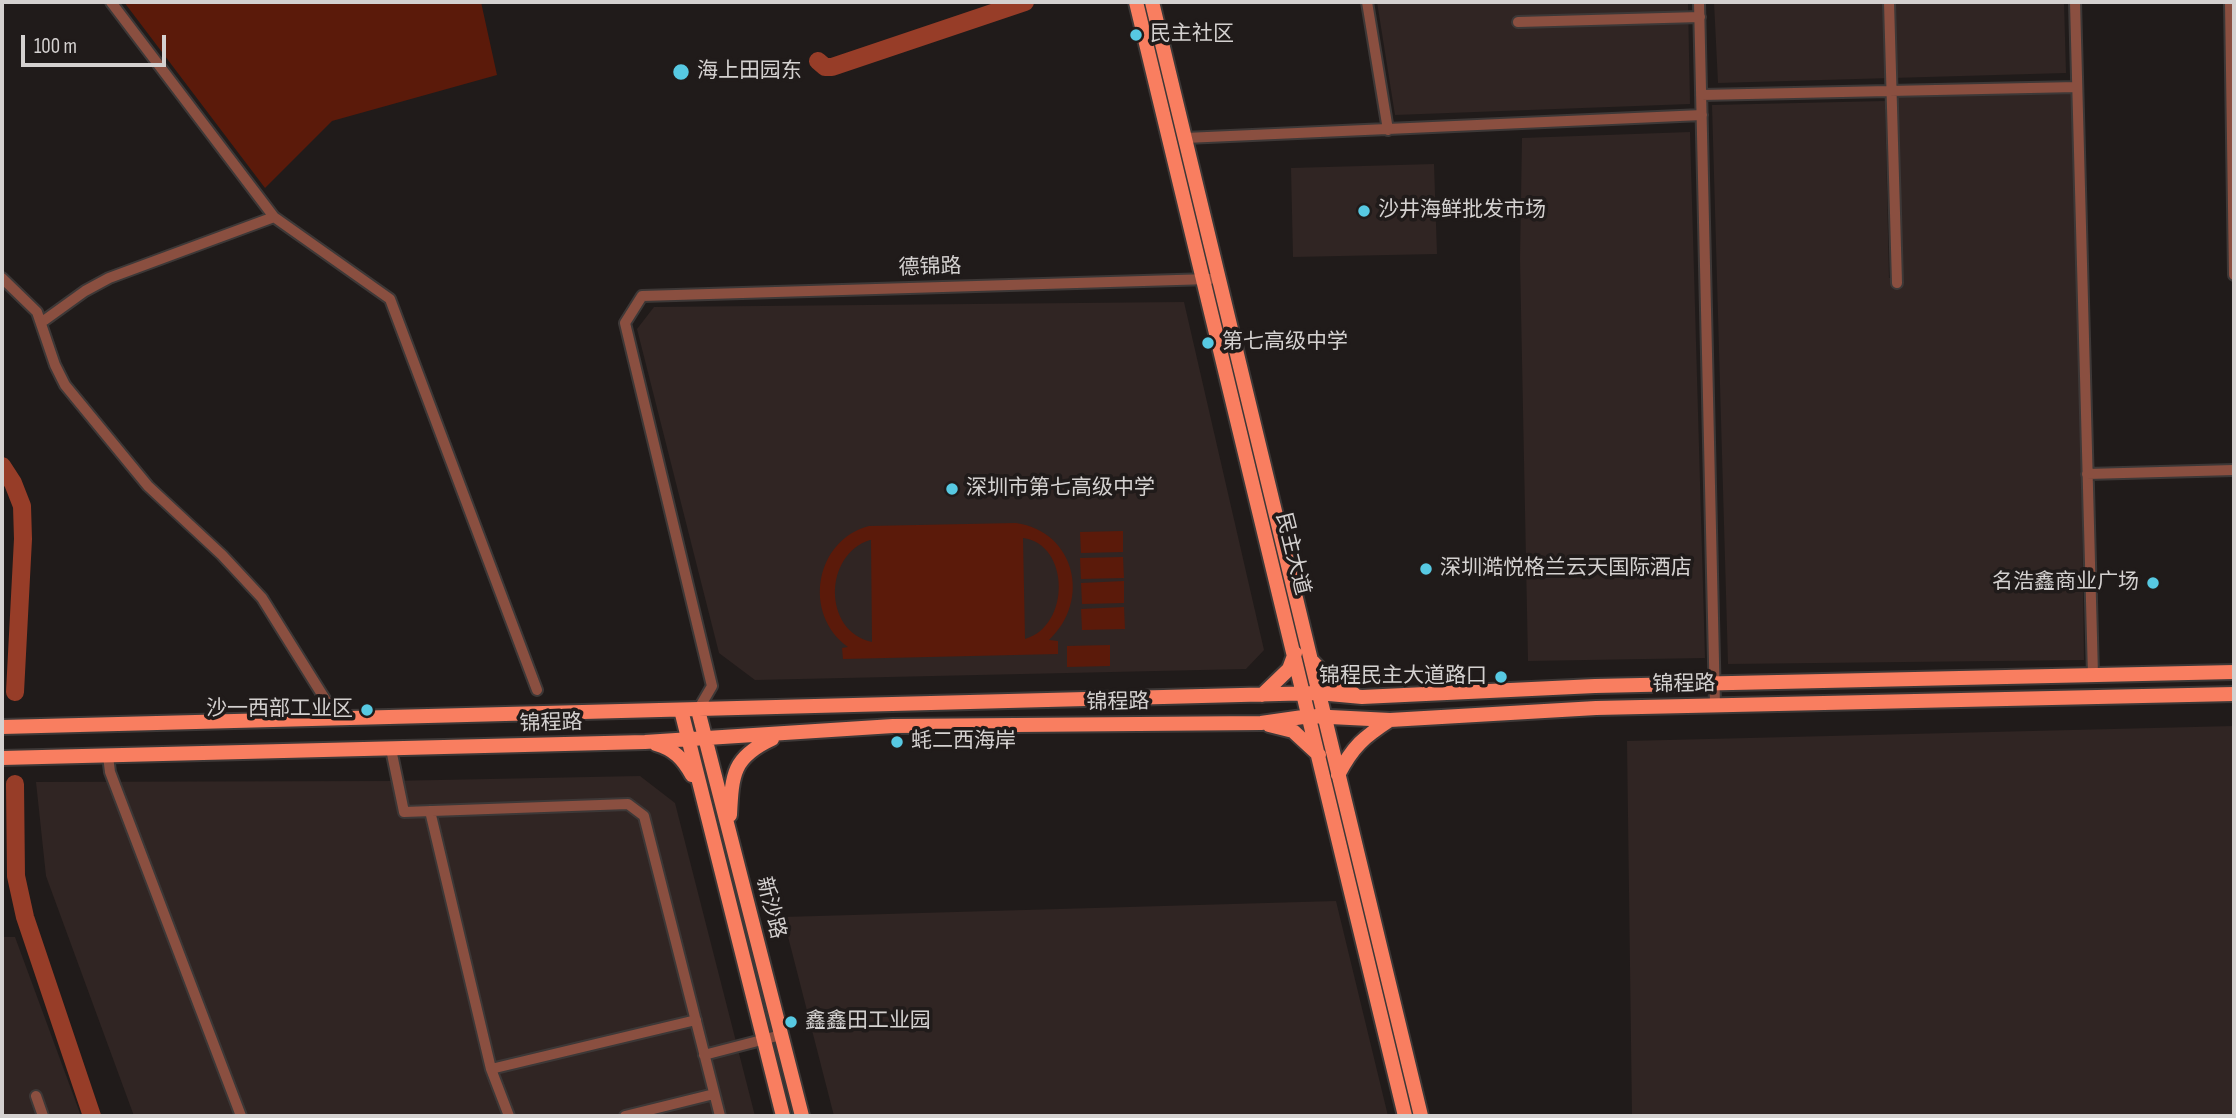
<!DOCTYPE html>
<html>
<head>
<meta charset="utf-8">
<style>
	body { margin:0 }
	#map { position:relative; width:2236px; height:1118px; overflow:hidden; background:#201b1a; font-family:"Sofia Sans Condensed",sans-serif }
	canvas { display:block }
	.frame { position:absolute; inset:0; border:4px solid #d4d1d0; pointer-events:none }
	.scale { position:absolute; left:21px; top:35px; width:145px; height:32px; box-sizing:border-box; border:4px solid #d4d1d0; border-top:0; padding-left:9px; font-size:21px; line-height:24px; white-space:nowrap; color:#d4d1d0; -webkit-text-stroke:5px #201b1a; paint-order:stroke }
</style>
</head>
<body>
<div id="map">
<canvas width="2236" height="1118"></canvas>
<div class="frame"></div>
<div class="scale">100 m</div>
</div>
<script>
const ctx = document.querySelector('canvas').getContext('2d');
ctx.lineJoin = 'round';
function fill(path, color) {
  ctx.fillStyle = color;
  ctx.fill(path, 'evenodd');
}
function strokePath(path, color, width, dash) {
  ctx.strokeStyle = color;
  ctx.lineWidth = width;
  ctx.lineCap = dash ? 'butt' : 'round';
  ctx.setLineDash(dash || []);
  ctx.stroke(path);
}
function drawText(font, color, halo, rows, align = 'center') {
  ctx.font = font + ' "Sofia Sans Condensed","Noto Sans SC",sans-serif';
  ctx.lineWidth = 7;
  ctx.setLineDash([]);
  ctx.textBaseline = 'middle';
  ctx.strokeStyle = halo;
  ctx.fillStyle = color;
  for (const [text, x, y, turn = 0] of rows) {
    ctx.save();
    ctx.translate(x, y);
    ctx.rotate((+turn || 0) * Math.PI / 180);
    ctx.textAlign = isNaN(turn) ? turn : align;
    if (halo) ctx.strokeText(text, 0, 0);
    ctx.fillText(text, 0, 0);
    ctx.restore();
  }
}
fill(new Path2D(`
	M1377,2h311l2,102 -295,11z
	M1714,2h350l2,71 -348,10z
	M2074,90l5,182 5,388 -356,4 -16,-559 173,-4 4,177h11l-5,-183z
	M1690,132l15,526 -177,3 -8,-402 2,-121z
	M1434,164l3,90 -144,3 -2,-89z
	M1184,302l80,348 -18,19 -491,11 -36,-27 -82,-324 17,-22z
	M2234,726v390h-602l-5,-375z
	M640,776l35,27 80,313h-621l-88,-240 -10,-94 353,-1z
	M1336,901l52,215h-554l-51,-199z
	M2,937h13l66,179h-79z`), '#302523');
fill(new Path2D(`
	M124,2h357l16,73 -165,46 -67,67z
	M1016,523c60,9 75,78 33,117l9,1v13l-215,5 -1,-11 6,-1c-46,-33 -33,-107 21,-121zM1023,538c47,6 48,88 2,101zM870,540h1l1,102c-50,-11 -48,-88 -2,-102z
	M1123,531v21l-42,1 -1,-21z
	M1123,557l1,21 -43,1 -1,-21z
	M1124,581v22l-42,1 -1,-21z
	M1124,607l1,22 -43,1 -1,-21z
	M1110,645v21l-43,1v-21z`), '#5b1a0a');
strokePath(new Path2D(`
	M818,61l7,6h7l193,-65
	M2,466l11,17 9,23 1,33 -8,153
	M15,784l1,92 9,41 67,199`), '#973d28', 18);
const minor = new Path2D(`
	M111,2l163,215
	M1367,2l21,128
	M1699,2l16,703
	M1889,2l8,281
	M2075,2l18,673
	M2230,2l4,273
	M1518,22l182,-5
	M1701,95l376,-8
	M1185,138l517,-23
	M2,278l35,34 18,53 10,20 83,101 74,69 40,43 76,122
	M42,322l43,-31 24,-13 165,-61 116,82 147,391
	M2087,474l147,-4
	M698,710l14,-24 -87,-363 17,-27 568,-17
	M391,749l13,63 224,-8 16,12 76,300
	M108,756l2,16 131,344
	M430,811l61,258 18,47
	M704,1055l77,-20
	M491,1069l205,-49
	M36,1096l7,20
	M625,1116l89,-22`);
const major = new Path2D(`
	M1136,2l269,1114
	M1152,2l269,1114
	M1313,662l19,20 22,12
	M1262,695l27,-26 6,-16
	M681,710l102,406
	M698,710l104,406
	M1269,725l24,6 26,24
	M2,727l1316,-34 44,4 233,-11 639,-14
	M656,744c18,5 27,15 36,31
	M2,758l643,-16 248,-16 368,-3 49,-7 80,4 206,-12 638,-14
	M1338,775c15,-29 26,-38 52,-55
	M730,815c2,-41 3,-58 42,-76`);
strokePath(minor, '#3d3837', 14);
strokePath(major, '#3d3837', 18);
strokePath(minor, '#8a4f40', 10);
strokePath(major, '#f97e60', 14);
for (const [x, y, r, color] of [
	[1136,35,7,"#57c9e2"],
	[681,72,9,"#57c9e2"],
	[1364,211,7,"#57c9e2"],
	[1208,343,7,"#57c9e2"],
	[952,489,7,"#57c9e2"],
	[1426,569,7,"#57c9e2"],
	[2153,583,7,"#57c9e2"],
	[1501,677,7,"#57c9e2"],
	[367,710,7,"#57c9e2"],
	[897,742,7,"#57c9e2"],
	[791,1022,7,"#57c9e2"]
]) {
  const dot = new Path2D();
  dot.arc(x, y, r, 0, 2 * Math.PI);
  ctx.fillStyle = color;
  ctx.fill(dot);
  strokePath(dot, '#201b1a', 2.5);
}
drawText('21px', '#d4d1d0', '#201b1a', [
	["民主社区",1150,35],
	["海上田园东",697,72],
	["沙井海鲜批发市场",1378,211],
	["第七高级中学",1222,343],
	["深圳市第七高级中学",966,489],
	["深圳澔悦格兰云天国际酒店",1440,569],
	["名浩鑫商业广场",2139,583,"right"],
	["锦程民主大道路口",1487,677,"right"],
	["沙一西部工业区",353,710,"right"],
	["蚝二西海岸",911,742],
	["鑫鑫田工业园",805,1022]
], 'left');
drawText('21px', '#d4d1d0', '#201b1a', [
	["德锦路",930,268,-2],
	["民主大道",1292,554,76],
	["锦程路",1684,685,-1],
	["锦程路",1118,703,-1],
	["锦程路",551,724,-2],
	["新沙路",770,908,76]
]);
</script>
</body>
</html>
